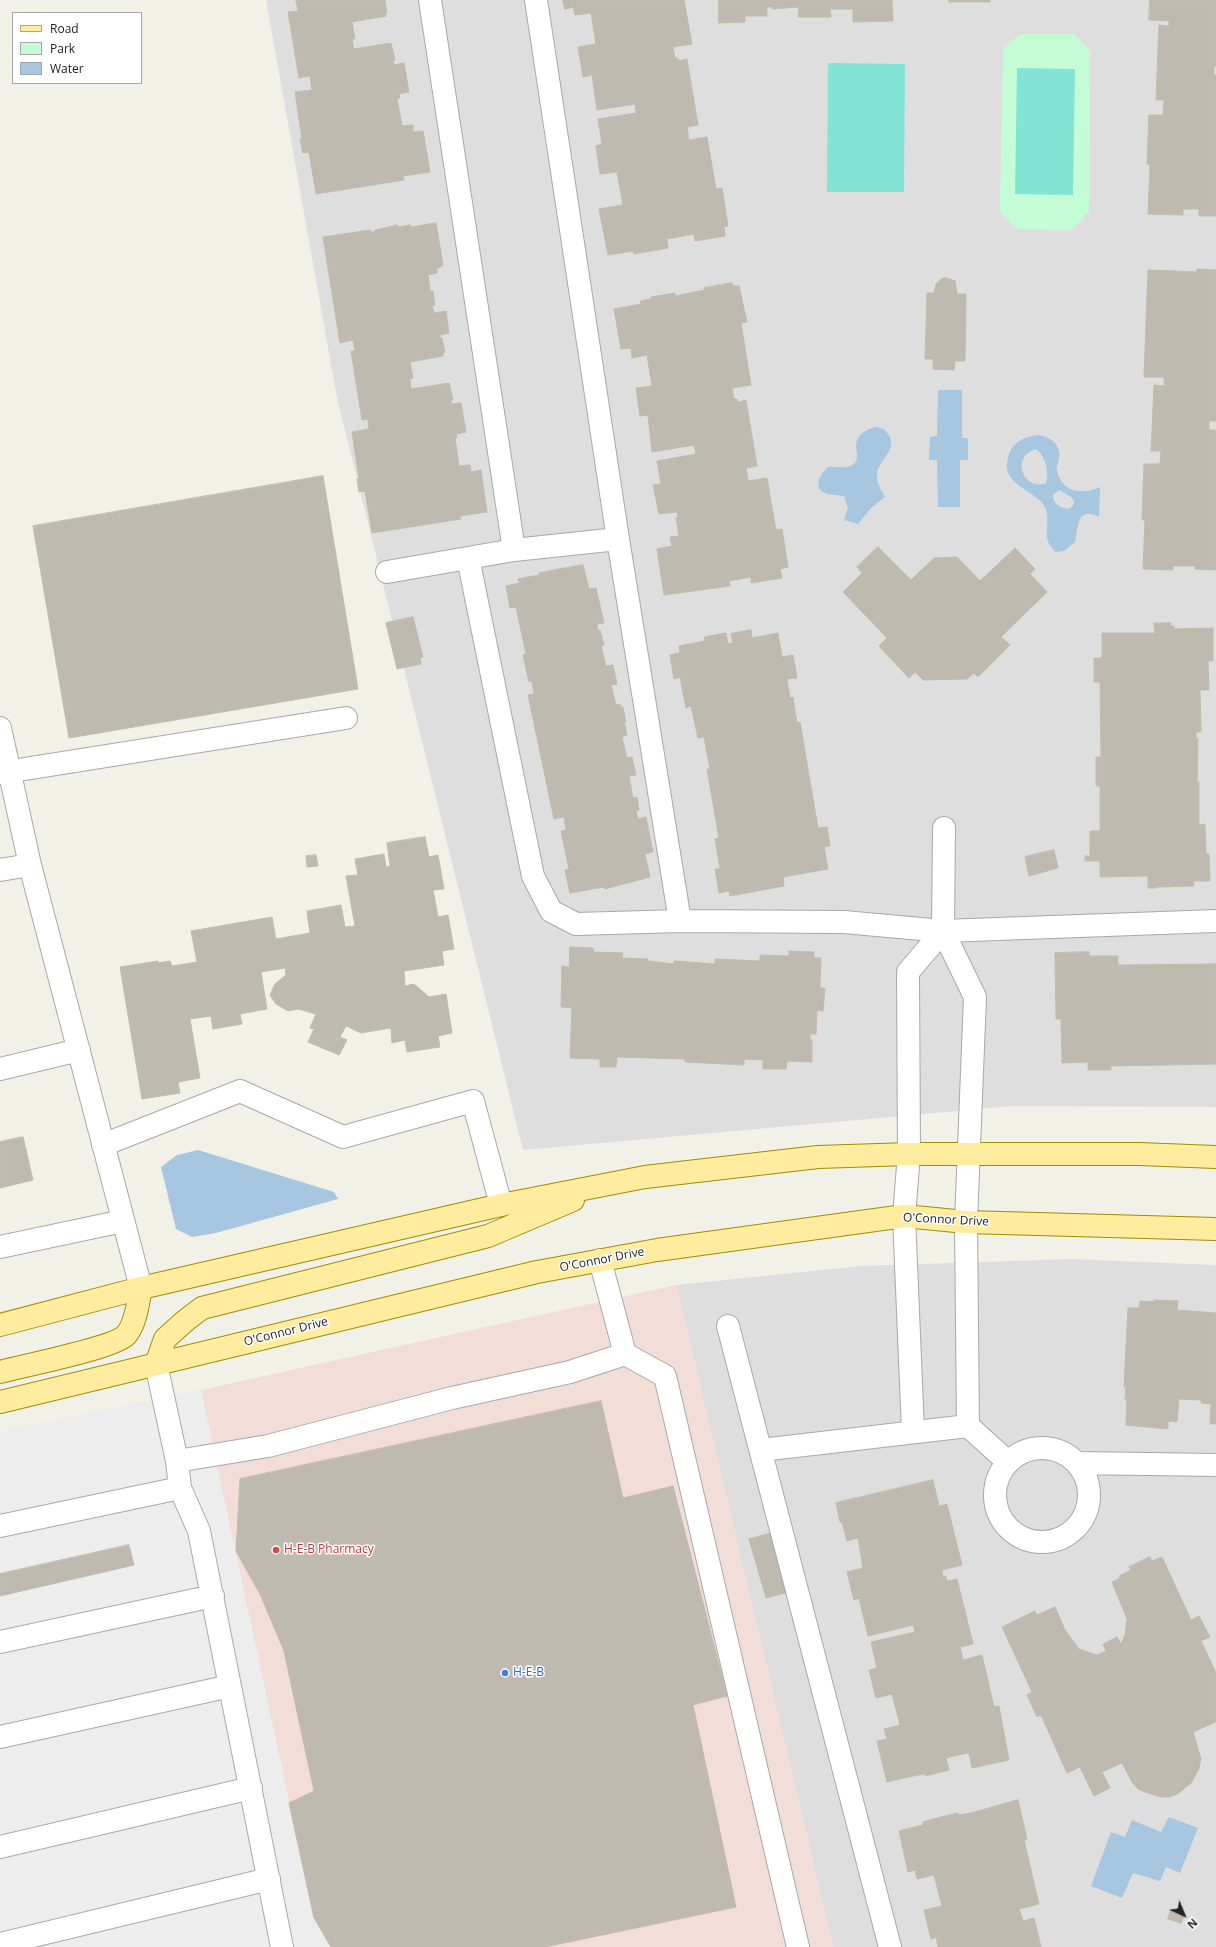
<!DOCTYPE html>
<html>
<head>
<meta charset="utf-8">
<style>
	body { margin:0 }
	#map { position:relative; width:1216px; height:1947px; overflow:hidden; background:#f2f1e7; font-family:"Open Sans",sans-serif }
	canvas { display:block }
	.legend { position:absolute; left:12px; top:12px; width:130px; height:72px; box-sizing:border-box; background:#fff; border:1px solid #a6a6a6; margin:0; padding:5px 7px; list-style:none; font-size:12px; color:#212121 }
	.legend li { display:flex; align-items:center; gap:8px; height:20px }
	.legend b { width:20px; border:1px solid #a6a6a6 }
	.north { position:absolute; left:1164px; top:1895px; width:40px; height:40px; -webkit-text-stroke:3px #fff; paint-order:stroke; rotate:136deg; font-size:11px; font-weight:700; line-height:16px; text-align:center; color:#212121 }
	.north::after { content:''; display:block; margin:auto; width:14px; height:18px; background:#212121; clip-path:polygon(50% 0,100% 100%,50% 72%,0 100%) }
</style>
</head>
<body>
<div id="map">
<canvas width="1216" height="1947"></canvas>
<ul class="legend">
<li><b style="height:5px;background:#ffec9f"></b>Road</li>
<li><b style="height:11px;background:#c4fcd6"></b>Park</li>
<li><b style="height:11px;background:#a7c6e0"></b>Water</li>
</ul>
<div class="north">N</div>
</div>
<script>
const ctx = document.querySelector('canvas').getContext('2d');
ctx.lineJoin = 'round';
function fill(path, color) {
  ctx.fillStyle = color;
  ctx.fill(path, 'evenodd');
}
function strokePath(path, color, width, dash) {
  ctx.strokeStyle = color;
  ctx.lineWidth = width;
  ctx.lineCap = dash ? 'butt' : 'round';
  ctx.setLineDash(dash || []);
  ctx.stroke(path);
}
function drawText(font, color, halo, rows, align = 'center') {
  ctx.font = font + ' "Open Sans",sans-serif';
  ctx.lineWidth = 3;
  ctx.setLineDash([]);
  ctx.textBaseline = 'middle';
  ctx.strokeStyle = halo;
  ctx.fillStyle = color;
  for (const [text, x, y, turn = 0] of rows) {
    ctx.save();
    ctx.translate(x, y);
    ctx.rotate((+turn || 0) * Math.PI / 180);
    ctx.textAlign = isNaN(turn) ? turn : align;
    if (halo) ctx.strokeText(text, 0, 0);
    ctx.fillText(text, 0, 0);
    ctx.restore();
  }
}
fill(new Path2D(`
	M266,0h950v1107l-203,-1 -490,44 -186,-752z
	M1071,1259l145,6v682h-383l-157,-662 185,-19z`), '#dfdede');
fill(new Path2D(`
	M676,1285l157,662h-833v-515l201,-42z`), '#f2ded7');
fill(new Path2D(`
	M1020,34h54l16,17 -1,161 -17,18 -55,-1 -17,-17 3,-163z`), '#c4fcd6');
fill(new Path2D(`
	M828,63l77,1 -1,128h-77z
	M1017,68l58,1 -2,126 -58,-1z`), '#83e3d5');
fill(new Path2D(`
	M201,1390l113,528 18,29h-332v-515z`), '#ededed');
fill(new Path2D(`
	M938,390h24v48h6v22h-8v47h-22l-1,-47h-8l1,-23 7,-1z
	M875,427c6,0 10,2 13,7 11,15 -9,25 -11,40 -1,8 4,16 8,23l-14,11 -13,16 -14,-4 4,-12 -4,-12c-6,-1 -11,-1 -16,-2 -17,-4 -8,-20 0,-27 6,-1 12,1 19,0 25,-6 -9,-29 28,-40z
	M1037,435c12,1 25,9 22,24 -1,4 -3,7 -2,12 5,22 26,24 43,16l-1,30c-22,-12 -21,11 -24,25l-11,9 -8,1c-16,-13 -5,-26 -10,-43 -7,-20 -53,-23 -35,-59 5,-10 16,-13 26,-15zM1035,449c10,4 15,25 11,34 -19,9 -38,-23 -11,-34zM1059,490l12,7 3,4 -1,5 -5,3c-9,-2 -15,-5 -15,-14z
	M198,1150l136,42 4,7 -122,34 -24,4 -16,-8 -15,-62 16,-12z
	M1169,1817l29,11 -18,45 -14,-6 -6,14 -27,-8 -11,25 -31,-12 20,-54 14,5 7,-17 29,12z`), '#a7c6e0');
const building = new Path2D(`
	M296,0h89l2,13h-2l1,3 -34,6 3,17h-3l2,10 37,-6 4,17 -2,1 1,4 10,-2 5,29 -10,2 1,4h-3l5,28 11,-1v7l10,-1 7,41 -27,4 1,4 -88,14 -7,-42 -6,1 -3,-14h2l-7,-47 17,-2 -2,-14 -11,2 -11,-66 10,-1z
	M563,0h121l8,44 -19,3 2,11h3v3l9,-2 11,66 -11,2 2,13 18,-3 9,52 6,-1 6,38 -4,1 1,9 -30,5 -1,-7 -27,5 1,9 -34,6 -1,-3 -25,4 -9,-46 24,-4 -6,-33 -17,2 -4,-28 6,-2 -4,-25 38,-6 -1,-9 -38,6 -5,-35 -9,2 -5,-30 18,-3 -5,-31 -16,2 -2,-8 -8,2z
	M719,0h173l1,21 -40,1v-13h-23l1,8h-33l1,-10 -27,2v-2h-5v9h-22v6l-26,1z
	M949,0h41v2h-41z
	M1150,0h66v66h-2v9h2v141h-17v-7h-16v6l-35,-1 2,-49 -3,-1 2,-49h14l1,-15h-8l3,-75 10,1v-5l-20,-1z
	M436,223l7,42 -2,2 -4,1v5l-9,2 2,16h3l2,14 -3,1 2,7 12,-2 3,22 -9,2v3h2l3,14 -2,1v3l-33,6 3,16 -3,1 1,10 38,-6 4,17h-2v4l10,-1 5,29 -10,2 1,4h-2l4,28 11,-1 1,7 10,-2 6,42 -27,4 1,3 -89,14 -7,-42 -6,1 -2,-13h2l-7,-47 17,-3 -1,-10 -6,1 -11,-69h4l-2,-11 -13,3 -17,-106 47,-7 1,2h4v-2l22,-5 1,2 12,-2 1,2z
	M1197,269l19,1v151h-7v9h7v140l-21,-1v-3h-22v4l-30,-1 2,-49h-3l2,-56h16l1,-13h-10l3,-66 10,1v-9h-20l4,-107 49,2z
	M946,278l9,3 2,13h9l-1,67h-10l-1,9 -21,-1v-10h-8l2,-66h7l2,-9 5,-5z
	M732,283l1,3h6l8,36 -6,1 10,62 -19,3 2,11h3l1,3 8,-2 11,66 -11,2 2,13 19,-3 9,52 6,-1 6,38 -8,2 2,9 -31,5v-6l-22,4 1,5 -66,9 -7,-46 15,-3 -2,-9 9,-1 -3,-18 2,-1 -1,-5 -18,2 -6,-29 8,-1 -4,-23 39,-7 -2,-9 -42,7 -4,-37 -8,1 -4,-28 16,-2 -5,-31 -15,3 -1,-10 -10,1 -7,-40 27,-5 -1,-3 11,-2v-2l24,-4v3l30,-6 -1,-2z
	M323,476l35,213 -289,49 -36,-212z
	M878,547l33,33 23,-22 23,-1 23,24 35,-33 20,21 -5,5 17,18 -46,45 9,8 -32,32 -4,-4 -7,6 -44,1 -8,-8 -6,6 -30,-32 8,-8 -44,-46 19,-19 -5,-6z
	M583,565l6,24 7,-1 8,35 -7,1 1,7 2,-1 4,15 -3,1 5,20 7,-1 4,19 -6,1 5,20 4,-1 1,4 2,-1 3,15h-2l3,13 -5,2 5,21 5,-1 4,18 -7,1 4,22 4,-1 2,13 -3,1 2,8 8,-2 7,35 -8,2 5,23 -45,12 -1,-2 -34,6 -5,-23 4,-1 -8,-38 5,-1 -2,-13 -10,2 -26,-124 6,-1 -2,-13 -3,1 -6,-27 3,-1 -10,-47 -6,1 -4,-22 14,-3 -2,-4 21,-4v-2z
	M413,617l10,40 -3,1 1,6 -24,5 -11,-46z
	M1154,623h17l-1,3h4v3l39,-1v33h-5l1,29h-9l1,42h-5v7l2,-1 -1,44h2v43l6,-1 1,30h3l1,27h-17l1,5 -37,1v1h-9v-12l-48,1v-16h-15v-5h5v-25h10v-45h-4v-29h5l-1,-75h-6v-24h8v-25h53z
	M751,630l1,8 26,-5 4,24 11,-2 4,23 -10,1 3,19 3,-1 4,26 3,-1 18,106 9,-1 3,19 -6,1 4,22 -45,8 1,9 -54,10 -1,-5 -10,2 -4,-24h5l-5,-30 4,-1 -12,-69h3l-6,-32 -6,1 -7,-32 -5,2 -6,-31 -6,2 -4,-24 10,-2 -1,-7 26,-5 -1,-4 22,-4 2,11 5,-1 -2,-9z
	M425,837l4,20 9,-2 6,34 -11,1 5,27 10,-2 6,34 -12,2 2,14 -40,6 1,15 9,-2 15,13 17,-3 6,39 -14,3 2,11 -33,5 -2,-12 -13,3 -1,-15 -30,5 -15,-7 -6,11 7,3 -8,15 -31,-13 6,-13 -4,-1 6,-14 -18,-5 -10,2 -12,-7 -6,-9 5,-11 11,-9 -1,-7 -24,4 6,37 -27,5 2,10 -29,5 -2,-13 -21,3 10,59 -22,4 2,11 -38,6 -22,-132 38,-6v2l12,-2 2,5 25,-4 -6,-31 81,-14 4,22 34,-6 -3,-22 34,-6 4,22 10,-1 -9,-50 12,-1 -3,-16 29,-5 2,13 4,-1 -3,-23z
	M1054,850l4,18 -29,8 -4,-19z
	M316,855l2,11 -11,1 -1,-11z
	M570,947l23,1v4l30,1 -1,5 26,1v2l26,3v-3l41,3v-5l45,2v-6l29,1v-5l25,1v6h7l-1,30h5l-2,23 -6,-1 -1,24h-6v6h2v22l-25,-1 -1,8h-23v-9l-19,-1v6l-59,-3v-3l-68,-2 -1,10h-16v-8l-30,-1 2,-50 -11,-1 1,-41 7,1z
	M1089,952v4h29v9l98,-1v100l-105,2v4h-23v-8l-26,1 -1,-44h-5l-1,-66z
	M23,1137l10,43 -33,8v-46z
	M1154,1300l24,1 -1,9 39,3v111h-6l1,-20 -10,-1v-3l-22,-1 -2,23 -9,-1v8l-42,-4 1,-25h-2l1,-13h-2l4,-79h11l1,-7 14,1z
	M601,1401l22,97 50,-12 54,210 -34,9 43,202 -191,40h-214l-17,-29 -25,-115 25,-12 -30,-140 -23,-55 -25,-45 4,-72z
	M933,1480l6,26 8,-2 15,61 -20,5 1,7 3,-1 1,5 10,-2 16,65 -13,3 3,13 19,-5 12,52 5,-1 10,54 -37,8 -3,-15 -11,2 -12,3 3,12 -24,6v-2l-12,2 -26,6 -10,-41 10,-2 -3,-10 16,-4 -8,-31 -16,4 -7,-28 8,-2 -6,-26 44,-10 -2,-7 -45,11 -9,-38 -5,2 -7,-28 16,-4 -5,-30 -11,3 -5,-19h-2l-4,-19z
	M777,1532l16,59 -27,7 -17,-59z
	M129,1545l5,20 -134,31v-22z
	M1150,1557l2,4 10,-4 29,63 8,-4 11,21 -9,4 15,32v49l-23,10 8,27 -2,9 -7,14 -13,11 -9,4h-9l-16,-5 -7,-3 -6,-7 -10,-19 -20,9 8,16 -16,8 -14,-29 -13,6 -26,-58 -4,2 -10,-22 5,-3 -30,-65 33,-16 2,4 18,-8 10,23 14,19 18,6 9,-4 -3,-7 14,-7 4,7 4,-9 2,-16 -15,-37 8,-4 -1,-2 12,-6 -2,-3z
	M1018,1800l9,39 -3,1 15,64 -20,5 4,12 11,-3 7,29h-103l-2,-10 -5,2 -7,-29 18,-4 -8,-31 -17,4 -2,-9 -7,2 -9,-41 24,-6v-3l10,-3 25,-6 1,2 12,-2z
	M1171,1909l14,5 -4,9 -13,-4z`);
fill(building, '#bfbab0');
strokePath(building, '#c4bba9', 1);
const minor = new Path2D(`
	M430,0l84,550
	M536,0l82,539
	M468,558l65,318 18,35 25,13 104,-3 164,1 99,9 273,-10
	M387,572l127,-22 104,-11 62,382
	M0,728l30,137
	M0,773l346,-55
	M944,828l-1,103 32,66 -9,225 2,204
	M0,870l30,-5 111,423
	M0,1069l79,-19
	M103,1145l137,-54 103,46 130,-36 28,104
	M0,1247l123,-26
	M600,1260l25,94 40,22 133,571
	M728,1326l162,621
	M156,1364l21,97 3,27 19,43 83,416
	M913,1431l-9,-215 5,-62 -1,-182 35,-41
	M995 1495a47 47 0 1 1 94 0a47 47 0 1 1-94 0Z
	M761,1450l207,-24 40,36
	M177,1461l91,-15 184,-48 118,-26 55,-18
	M1078,1463l138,2
	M0,1526l180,-38
	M0,1642l213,-46
	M0,1737l230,-51
	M0,1847l251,-59
	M0,1944l269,-65`);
const major = new Path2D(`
	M0,1325l141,-37 360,-83 144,-28 173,-20 91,-3h230l77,3
	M156,1364l9,-25 20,-18 17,-13 286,-72 85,-36
	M0,1372c22,-6 114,-24 126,-37 10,-11 12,-33 15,-47
	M0,1402l537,-130 120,-22 247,-34 62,6 250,7`);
strokePath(minor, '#a8a8a8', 24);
strokePath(major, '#9e8f00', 24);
strokePath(minor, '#fff', 22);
strokePath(major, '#ffec9f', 22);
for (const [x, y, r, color] of [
	[276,1550,4,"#e0444e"],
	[505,1673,4,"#3f7fe0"]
]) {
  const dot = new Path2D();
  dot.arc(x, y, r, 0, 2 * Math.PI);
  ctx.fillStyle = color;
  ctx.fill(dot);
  strokePath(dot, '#fff', 1.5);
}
drawText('12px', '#212121', '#fff', [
	["O'Connor Drive",946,1220,3],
	["O'Connor Drive",602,1260,-11],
	["O'Connor Drive",286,1332,-14]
]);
drawText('12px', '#be3a42', '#fff', [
	["H-E-B Pharmacy",284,1550]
], 'left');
drawText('12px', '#366cbe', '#fff', [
	["H-E-B",513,1673]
], 'left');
</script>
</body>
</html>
